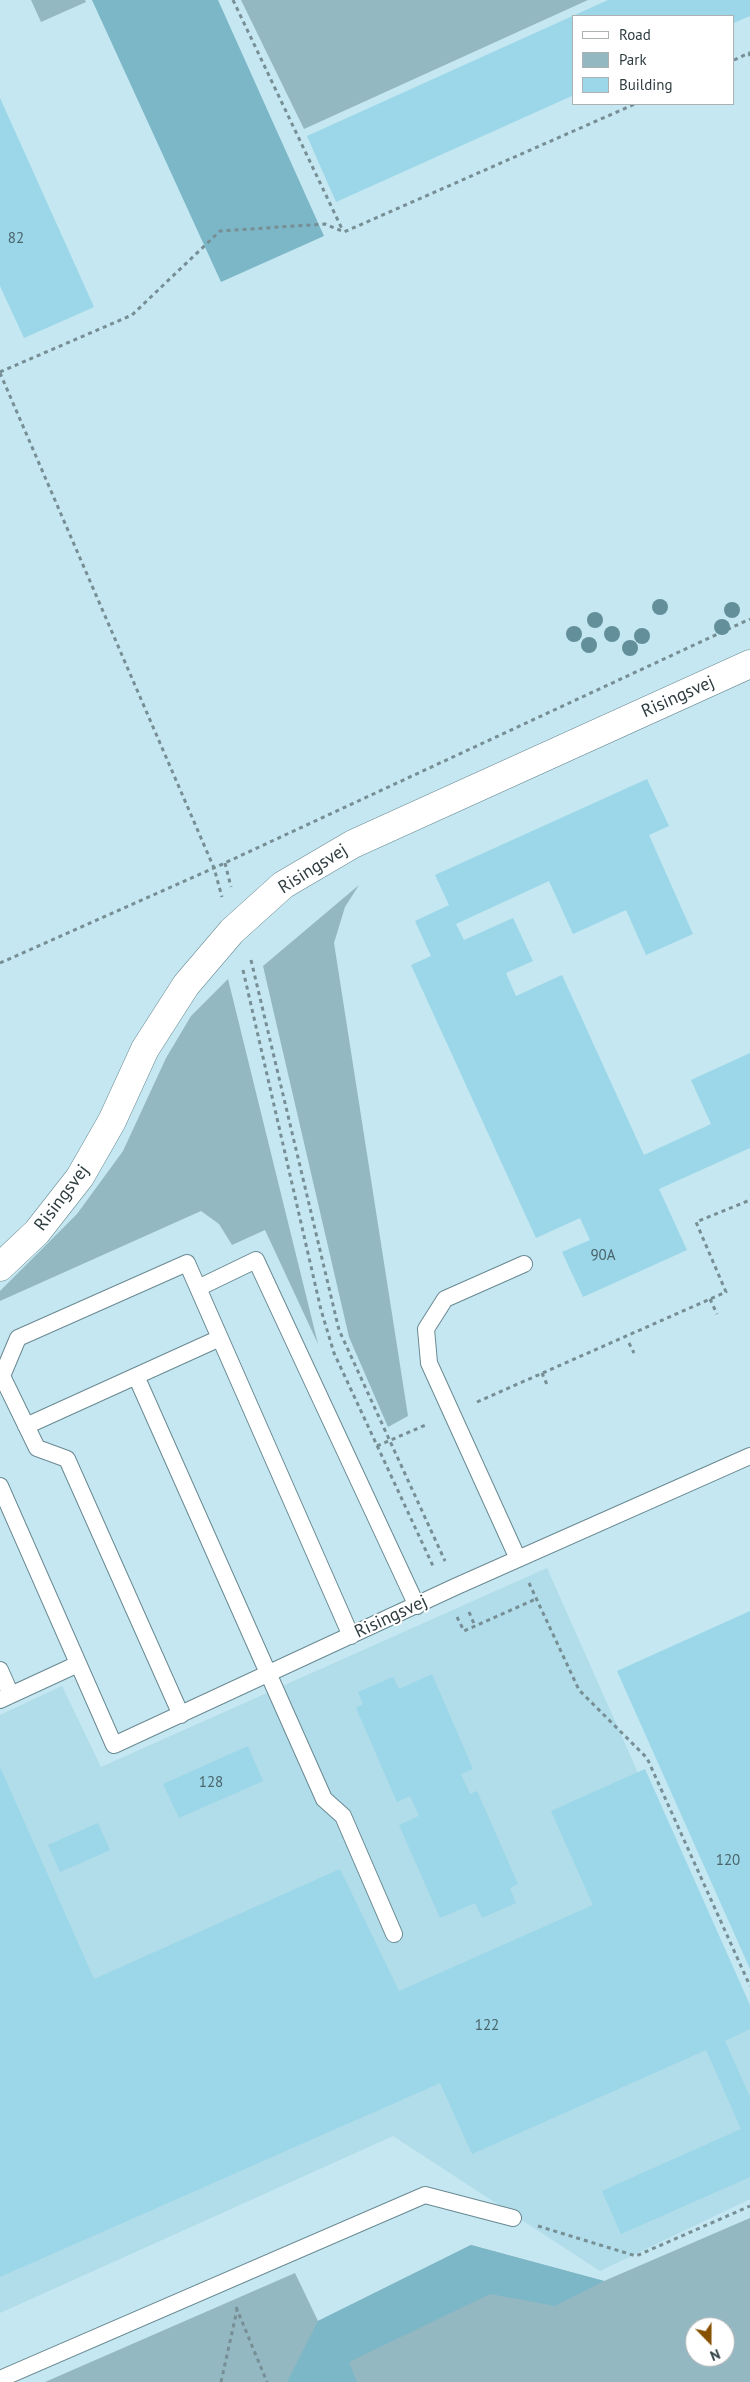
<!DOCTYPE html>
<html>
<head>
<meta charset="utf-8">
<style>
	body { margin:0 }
	#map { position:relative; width:750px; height:2382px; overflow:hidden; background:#c4e7f1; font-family:"PT Sans",sans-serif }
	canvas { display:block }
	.legend { position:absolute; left:572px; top:15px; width:162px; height:90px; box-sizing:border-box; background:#fff; border:1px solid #acb1b3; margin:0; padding:6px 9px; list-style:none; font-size:15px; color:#2f3d41 }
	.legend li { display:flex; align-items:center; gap:10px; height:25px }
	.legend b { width:25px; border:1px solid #acb1b3 }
	.north { position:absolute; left:685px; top:2317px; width:50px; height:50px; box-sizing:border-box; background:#fff; border:1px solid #acb1b3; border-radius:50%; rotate:158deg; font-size:14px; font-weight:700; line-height:20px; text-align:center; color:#2f3d41 }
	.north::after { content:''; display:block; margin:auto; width:18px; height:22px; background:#865000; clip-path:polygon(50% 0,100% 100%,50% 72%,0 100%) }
</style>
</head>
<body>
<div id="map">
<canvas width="750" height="2382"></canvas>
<ul class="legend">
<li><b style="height:6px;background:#fff"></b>Road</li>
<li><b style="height:14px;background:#94b8c2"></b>Park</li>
<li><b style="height:14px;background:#9bd7e8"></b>Building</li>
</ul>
<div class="north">N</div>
</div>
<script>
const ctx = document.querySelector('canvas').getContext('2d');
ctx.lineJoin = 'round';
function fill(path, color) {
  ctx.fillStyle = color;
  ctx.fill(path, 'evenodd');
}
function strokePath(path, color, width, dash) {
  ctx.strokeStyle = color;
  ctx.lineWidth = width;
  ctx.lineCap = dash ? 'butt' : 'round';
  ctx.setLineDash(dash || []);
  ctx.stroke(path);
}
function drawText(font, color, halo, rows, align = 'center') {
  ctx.font = font + ' "PT Sans",sans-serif';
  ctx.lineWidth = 4;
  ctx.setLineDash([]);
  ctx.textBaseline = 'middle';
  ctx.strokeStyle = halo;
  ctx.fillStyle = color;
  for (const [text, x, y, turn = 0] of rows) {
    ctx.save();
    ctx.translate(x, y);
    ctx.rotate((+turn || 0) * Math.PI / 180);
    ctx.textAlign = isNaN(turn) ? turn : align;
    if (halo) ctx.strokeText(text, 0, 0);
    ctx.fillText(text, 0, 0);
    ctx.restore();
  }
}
fill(new Path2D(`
	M547,1568l203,457v174l-150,72 -207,-135 -393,177v-598l62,-29 39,81z`), '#b1dce9');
fill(new Path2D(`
	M31,0h54l1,2 -45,20z
	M241,0h347l-284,129z
	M359,885l-14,22 -11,36 74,473 -20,11 -39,-90 -86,-371z
	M228,979l90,365 -53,-114 -33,15 -13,-21 -18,-13 -201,90v-10l77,-77 46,-63 43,-93 25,-42z
	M750,2218v164h-705l250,-109 23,48 153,-76 133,36zM695,2327h30v30h-30z`), '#94b8c2');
fill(new Path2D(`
	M92,0h126l106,236 -103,46z
	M471,2245l133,36 -49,25 -65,-12 -141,68 8,20h-70l31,-61z`), '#7cb7c7');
fill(new Path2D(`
	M608,0h142v16l-16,7v-7h-160v79l-238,107 -29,-66z
	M0,98l94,209 -70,31 -24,-52z
	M647,779l22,47 -20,9 44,99 -47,21 -20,-45 -53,24 -24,-53 -93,43 8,16 49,-22 20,43 -27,12 10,23 46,-21 82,180 67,-31 -20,-44 59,-27v95l-91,41 28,61 -104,47 -21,-45 28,-12 -10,-22 -44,20 -125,-273 20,-9 -16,-35 34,-16 -14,-30z
	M750,1611v358l-133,-298z
	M432,1674l41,95 -12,5 9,20 7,-3 41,93 -8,4 6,15 -34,15 -7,-15 -35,15 -41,-93 20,-9 -9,-20 -13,6 -41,-94 7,-4 -5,-12 35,-15 6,12z
	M248,1746l15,35 -84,37 -16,-34z
	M0,1767l94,212 246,-110 59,122 194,-86 -42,-94 94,-42 105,236v24l-25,12 25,56v80l-129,57 -19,-43 139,-62 -35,-79 -234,104 -32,-71 -440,194z
	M98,1823l12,27 -50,22 -12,-27z`), '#9bd7e8');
const service = new Path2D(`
	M198,1288l58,-28 161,346
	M136,1376l188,423 19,17 51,118
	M26,1426l194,-88
	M0,1486l114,259 343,-159 293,-130
	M518,1559l-89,-196 -3,-34 19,-30 79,-35
	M0,1670l11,25
	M0,1700l78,-36
	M181,1715l-114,-256 -30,-11 -35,-72 16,-38 169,-75 164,373
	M0,2379l425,-184 88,23`);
const minor = new Path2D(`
	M0,1267l37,-35 43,-55 32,-56 33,-72 41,-64 46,-54 51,-46 70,-41 397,-180`);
strokePath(service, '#698992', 18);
strokePath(minor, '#698992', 29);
strokePath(new Path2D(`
	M233,0l110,231
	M734,60l15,-7 1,3
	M0,372l132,-57 88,-84 105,-7 19,8 291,-128
	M0,373l214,495 8,29
	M225,863l6,24
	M251,960l88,370 106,231
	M0,963l214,-95 536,-249
	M243,970l78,340 13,43 99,213
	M710,1299l7,15
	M629,1343l5,10
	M542,1373l6,14
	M477,1402l249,-110 -30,-70 54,-22
	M377,1446l51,-22
	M529,1583l50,107 68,68 103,228
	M469,1612l6,14
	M457,1617l7,14 72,-32
	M538,2226l98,30 114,-50
	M236,2307l31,75
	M221,2382l16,-72`), '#768e94', 3, [4, 4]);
strokePath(service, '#fff', 16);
strokePath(minor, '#fff', 28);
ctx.fillStyle = '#628f9a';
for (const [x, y] of [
	[660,607],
	[732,610],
	[595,620],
	[722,627],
	[574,634],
	[612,634],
	[642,636],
	[589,645],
	[630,648]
]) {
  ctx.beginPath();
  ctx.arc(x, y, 8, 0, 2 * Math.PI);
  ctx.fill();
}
drawText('15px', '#4a646b', null, [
	["82",16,239],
	["90A",603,1256],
	["128",211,1783],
	["120",728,1861],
	["122",487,2026]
]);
drawText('18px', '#2f3d41', '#fff', [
	["Risingsvej",678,697,-24],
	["Risingsvej",313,869,-32],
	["Risingsvej",62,1198,-53],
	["Risingsvej",391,1617,-25]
]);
</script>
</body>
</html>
